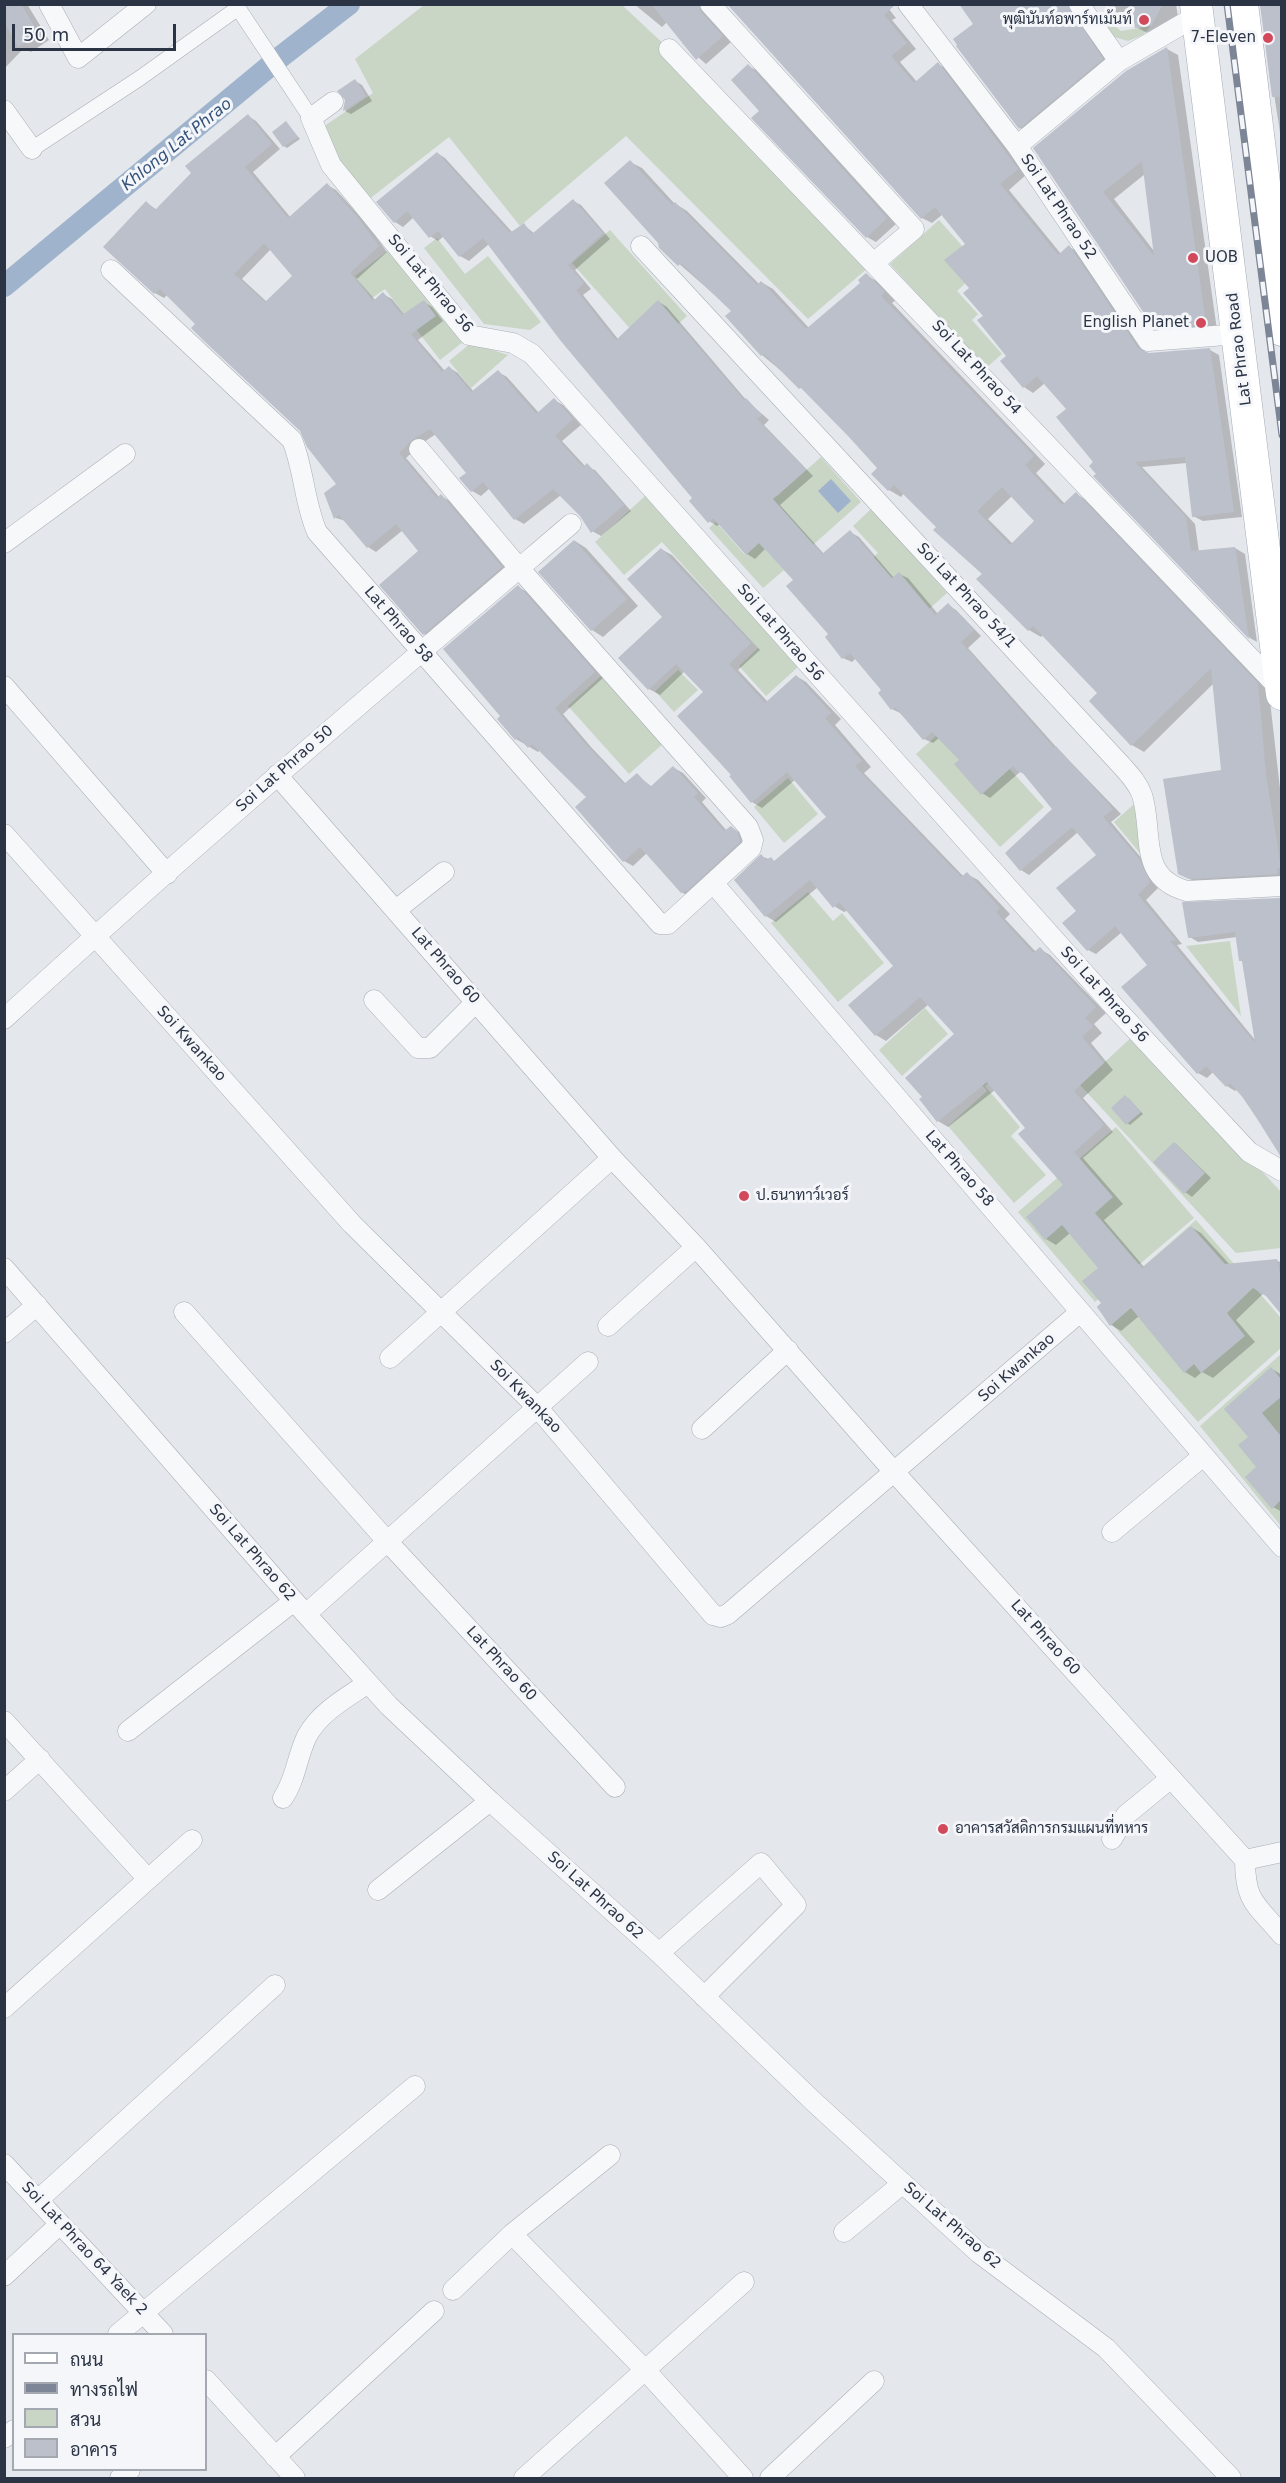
<!DOCTYPE html>
<html>
<head>
<meta charset="utf-8">
<style>
	body { margin:0 }
	#map { position:relative; width:1286px; height:2483px; overflow:hidden; background:#e4e7ec; font-family:"DejaVu Sans",Sarabun,sans-serif }
	canvas { display:block }
	.frame { position:absolute; inset:0; border:6px solid #2b3445; pointer-events:none }
	.legend { position:absolute; left:12px; top:2333px; width:195px; height:138px; box-sizing:border-box; background:#f4f6f9; border:2px solid #a4a8b1; margin:0; padding:8px 10px; list-style:none; font-size:18px; color:#2b3445 }
	.legend li { display:flex; align-items:center; gap:12px; height:30px }
	.legend b { width:30px; border:2px solid #a4a8b1 }
	.scale { position:absolute; left:12px; top:24px; width:164px; height:27px; box-sizing:border-box; border:3px solid #2b3445; border-top:0; padding-left:8px; font-size:18px; line-height:21px; white-space:nowrap; color:#2b3445; -webkit-text-stroke:4px #f4f6f9; paint-order:stroke }
</style>
</head>
<body>
<div id="map">
<canvas width="1286" height="2483"></canvas>
<div class="frame"></div>
<ul class="legend">
<li><b style="height:8px;background:#fff"></b>ถนน</li>
<li><b style="height:8px;background:#7d8696"></b>ทางรถไฟ</li>
<li><b style="height:16px;background:#c9d6c5"></b>สวน</li>
<li><b style="height:16px;background:#bbc0ca"></b>อาคาร</li>
</ul>
<div class="scale">50 m</div>
</div>
<script>
const ctx = document.querySelector('canvas').getContext('2d');
ctx.lineJoin = 'round';
function fill(path, color) {
  ctx.fillStyle = color;
  ctx.fill(path, 'evenodd');
}
function strokePath(path, color, width, dash) {
  ctx.strokeStyle = color;
  ctx.lineWidth = width;
  ctx.lineCap = dash ? 'butt' : 'round';
  ctx.setLineDash(dash || []);
  ctx.stroke(path);
}
function drawText(font, color, halo, rows, align = 'center') {
  ctx.font = font + ' "DejaVu Sans",Sarabun,sans-serif';
  ctx.lineWidth = 6;
  ctx.setLineDash([]);
  ctx.textBaseline = 'middle';
  ctx.strokeStyle = halo;
  ctx.fillStyle = color;
  for (const [text, x, y, turn = 0] of rows) {
    ctx.save();
    ctx.translate(x, y);
    ctx.rotate((+turn || 0) * Math.PI / 180);
    ctx.textAlign = isNaN(turn) ? turn : align;
    if (halo) ctx.strokeText(text, 0, 0);
    ctx.fillText(text, 0, 0);
    ctx.restore();
  }
}
fill(new Path2D(`
	M424,5h198l47,44 206,213 -67,57 -182,-183 -106,90 -71,-89 -81,63 -32,-40 -13,-33 50,-34 -18,-34z
	M1105,18l16,13 30,-5 -8,9 -15,6 -17,-5z
	M939,220l43,48 -25,23 21,23 -6,6 30,34 -17,15 -95,-105z
	M610,230l77,86 -38,34 -77,-87z
	M437,238l28,36 23,-18 53,66 -11,8 -46,-6 -60,-76z
	M390,249l73,93 -23,18 -55,-71 -13,9 -17,-22z
	M471,343l37,12 -37,33 -22,-27z
	M821,457l40,45 -48,43 -42,-21 -10,-46 16,18z
	M645,496l154,170 -33,30 -27,-30 19,-18 -96,-106 -38,33 -29,-33z
	M871,509l76,84 -48,43 -31,-74 10,-9 -25,-27z
	M716,522l29,33 14,-12 25,27 -21,18 -54,-60z
	M678,670l20,20 -24,22 -19,-21z
	M603,674l62,68 -36,32 -61,-68z
	M960,714l84,93 -44,40 -84,-93z
	M788,778l30,36 -34,29 -30,-36z
	M1142,797l7,67 -35,-42z
	M808,892l25,29 9,-8 42,50 -46,39 -67,-79z
	M1230,941l11,75 -55,-70z
	M925,1008l23,26 -46,42 -23,-26z
	M1135,1034l146,158v56l-45,5 -156,-168z
	M964,1064l31,13 -10,9 35,41 -9,9 35,39 -32,28 -66,-77 39,-35z
	M1116,1127l78,91 -99,84 -77,-90z
	M1196,1220l85,98v30l-83,74 -101,-115z
	M1281,1354v172l-81,-100z`), '#c9d6c5');
fill(new Path2D(`
	M831,479l20,22 -13,12 -20,-22z`), '#9fb4cc');
fill(new Path2D(`
	M4,4h23l22,36 -18,12 -7,-4 -20,21z
	M634,4h75l1,14 21,24 -25,22 -24,-21 3,-2 -17,-20 -6,6z
	M729,4h156l11,14 -4,2 24,29 -16,13 17,20 21,-18 9,5 79,106 -17,15 52,64 8,-7 10,5 68,102 63,-4 9,5 23,162 -39,4 -10,-5 -6,-53 -45,4 53,57 4,28 36,-4 10,6 12,88 -7,-4 -154,-162 2,-2 -2,-11 -28,-54 -23,-26 -12,10 -9,-6 -53,-99 -4,-44 -24,-30 -11,9 -10,-5z
	M960,4h109l42,61 -82,68 -9,-5 -45,-103z
	M1109,4h67l2,13 -25,19 -17,-9v-4l-9,1 -17,-10z
	M1260,4h22v145l-3,-23z
	M1167,49l11,6 39,275 -50,4 -12,-7 -120,-178zM1145,174l9,77 -40,-52z
	M748,66l10,5 138,153 -20,18 -9,-5 -113,-119 7,-7z
	M355,81l7,4 10,16 -21,13 -6,-3z
	M248,116l8,5 24,28 -27,23 38,46 36,-33 9,5 31,34 20,28 -30,27 19,22 7,-7 9,5 13,16 19,-13 8,5 11,14 -25,19 27,31 5,-3 8,5 16,19 24,-20 9,5 32,36 15,-13 9,5 18,20 -19,16 23,25 10,4 36,41 -30,25 -9,-5 -11,-16 -20,-20 -37,29 -9,-5 -25,-31 -9,8 -9,-5 -10,-12 6,-6 -32,-39 -15,10 -15,14 33,39 2,-1 9,5 60,71 -78,66 -8,-4 -4,-83 -17,-21 -27,22 -8,-5 -22,-26 -10,-3 2,-34 -36,-53 -135,-136 -3,3 -9,-5 -50,-46 42,-44 10,7zM271,249l23,27 -27,26 -25,-23z
	M286,123l14,16 -13,9 -3,-2z
	M437,153l8,5 68,75 11,-8 11,9 38,-33 8,4 29,34 -35,31 16,19 -8,6 35,44 41,-37 8,5 80,94 22,19 -5,5 49,51 -33,29 44,49 26,-22 9,5 35,41 5,-4 9,4 30,36 10,-9 8,5 25,26 -13,12 90,101 63,65 -10,8 37,44 10,22 -12,12 36,44 -5,1 79,96 -12,-78 -4,-3 -3,-23 -39,5 -8,-5 -6,-34 98,-3v255l-45,-66 -2,2 -8,-5 -13,-15 -7,7 -9,-5 -49,-108 -27,-33 -26,22 -8,-4 -10,-39 20,-56 -20,-23 -49,43 -8,-5 34,-60 -29,-35 -6,-3 -30,26 -8,-5 -21,-33 -21,-23 -7,6 -9,-4 -24,-26 -8,-4 -8,-19 -28,-32 -4,4 -9,-4 -48,-78 -29,-32 -11,11 -8,-5 -27,-30 -3,2 -8,-5 -15,-23 -205,-254 -20,17 -9,-5 -16,-20 -6,5 -8,-5 -16,-19 -11,10 -8,-5z
	M630,162l12,6 32,35 13,8 72,73 2,-2 12,7 36,39 53,-45 4,-8 12,7 18,18 -4,3 153,161 -9,9 29,31 11,-10 12,7 181,191 13,114v75l-80,4 -23,-11 43,-102 -8,-89 -70,69 -12,-7 -41,-44 8,-8 -56,-58 -2,2 -12,-7 -51,-51 6,-6 -80,-80 -3,4 -12,-7 -16,-16 6,-6 -71,-75 -46,-38 -29,-44 -73,-64zM1012,496l24,25 -23,23 -25,-25z
	M575,541l11,7 52,58 -35,31 -11,-7 -52,-58z
	M661,549l11,6 88,95 -22,20 30,32 28,-26 10,6 35,37 -6,6 36,42 -7,6 100,104 3,-3 11,6 32,34 -5,5 31,33 4,-3 10,6 56,58 -12,11 8,9 -11,10 22,27 -30,28 30,34 -30,26 40,46 -19,16 41,48 46,-41 10,6 29,32 46,-5 6,3v47l-18,-17 -28,27 19,22 -42,36 -11,-6 -7,6 -10,-6 -46,-56 -18,15 -10,-6 -8,-22 -3,-35 -30,-35 -14,12 -10,-6 19,-54 -38,-57 -32,-38 -47,37 -10,-6 18,-87 -27,-30 -43,37 -10,-6 19,-69 -47,-56 -4,2 -10,-6 -16,-19 -42,35 -10,-6 -5,-60 15,6 52,-45 -32,-38 -34,29 -10,-6 -19,-27 -28,-83 -20,-21 -25,24 -11,-6 -28,-31 43,-41z
	M518,587l9,5 76,86 -40,36 28,33 35,37 11,-9 15,12 22,-19 9,5 23,25 -4,4 25,29 4,-4 9,6 8,14 -57,50 -10,-5 -34,-39 -14,13 -9,-5 -36,-63 -48,-48 -2,2 -22,-13 -14,-23z
	M1128,1098l15,16 -13,11 -3,-2z
	M1175,1143l36,35 -19,19 -7,-5z
	M1272,1369l10,6v137l-9,-5 -23,-70z`), '#0003');
strokePath(new Path2D(`
	M4,286l279,-231 66,-51`), '#9fb4cc', 22);
fill(new Path2D(`
	M4,4h17l17,29 -20,14 -14,-26z
	M651,4h47l3,8 22,24 -27,24z
	M727,4h169l-12,11 23,28 -16,13 23,27 24,-21 80,107 -18,15 58,71 11,-10 69,103 11,5 61,-5 24,164 -42,5 -7,-60 -50,5 51,55 5,34 44,-4 14,92 -156,-163 3,-2 -7,-8 4,-4 -37,-45 10,-8 -29,-33 -14,12 -23,-27 6,-5 -29,-36 6,-4 -20,-23 6,-5 -25,-28 21,-16 -30,-37 -14,12z
	M959,4h108l36,55 -84,70 -63,-83 1,-1 -4,-6 20,-15z
	M1133,4h30l-12,22 -16,2z
	M1260,4h21v93h-9z
	M1167,47l39,277 -52,4 -121,-180 93,-77zM1142,161l12,95 -51,-64z
	M748,64l139,154 -21,20 -115,-120 8,-7 -28,-31z
	M355,79l11,17 -23,15 2,-11 -8,-9z
	M248,114l24,30 -27,23 43,51 39,-35 31,35 21,28 -29,27 23,28 10,-9 19,23 22,-15 12,16 -25,18 31,38 7,-6 22,26 27,-22 38,44 18,-16 19,21 -18,17 28,31 4,-4 37,42 -33,28 -11,-17 -27,-27 -39,31 -31,-38 -12,10 -12,-14 7,-5 -36,-44 -18,11 -13,13 38,45 4,-4 61,73 -79,68 -44,-50 39,-34 -22,-27 -29,24 -28,-33 -5,4 -10,-26 12,-9 -29,-37 -7,-16 -97,-91 -12,-12 4,-4 -35,-35 -6,5 -51,-47 43,-46 9,9 36,-37 -6,-7zM264,243l28,33 -27,26 -31,-28z
	M286,121l12,16 -15,10 -11,-15z
	M437,152l73,81 14,-10 8,11 41,-35 30,34 -35,32 16,18 -8,7 40,50 42,-40 86,100 2,-2 16,17 -5,4 49,51 -33,29 49,55 28,-24 42,48 7,-6 36,43 13,-12 26,27 -13,12 93,106 2,-2 57,63 -10,8 37,43 10,22 -12,13 38,45 -6,1 85,102 -13,-82h-3l-4,-29 -47,6 -6,-36 99,-4v259l-35,-56 -16,-18 -4,4 -20,-21 -9,8 -76,-87 26,-22 -32,-39 -28,25 -25,-28 14,-12 -20,-23 40,-33 -24,-28 -52,44 -15,-18 47,-44 -31,-38 -2,2 -6,-7 -32,29 -27,-31 5,-4 -27,-28 -9,8 -28,-33 -4,3 -13,-17 3,-3 -31,-37 -8,6 -17,-22 3,-3 -42,-48 7,-6 -34,-37 -13,12 -33,-37 -5,5 -19,-22 3,-3 -132,-158 -77,-102 -24,19 -21,-26 -9,7 -22,-27 -13,12 -18,-21z
	M630,160l42,45 3,-3 82,83 4,-4 45,48 54,-46 -2,-3 8,-7 19,19 -4,4 153,160 -9,9 37,40 14,-13 178,187 4,5 8,91 15,93 -4,1 1,5 -89,5 -11,-5 -15,-95 58,-9 -10,-102 -80,78 -42,-45 8,-8 -64,-67 -5,5 -52,-52 6,-5 -49,-44 3,-3 -42,-42 -6,6 -17,-17 6,-6 -28,-31 -48,-49 -2,1 -35,-35 -3,2 -36,-40 6,-5 -50,-48 -3,3 -19,-18 -1,-5 -54,-60zM1002,487l32,34 -24,24 -33,-34z
	M574,540l53,59 -36,32 -53,-59z
	M661,548l90,95 -22,21 36,39 31,-28 35,38 -6,5 37,43 -7,5 106,111 6,-5 33,36 -4,4 37,41 7,-6 56,60 -11,11 8,8 -11,11 22,26 -30,28 30,34 -30,27 39,45 -18,16 47,55 49,-42 34,38 52,-5 4,22v33l-15,-18 -13,-8 -26,25 18,23 -44,37 -7,-9 -10,9 -53,-65 -21,18 -13,-19 4,-4 -19,-22 16,-13 -36,-43 -17,15 -19,-23 37,-32 -45,-51 7,-6 -38,-46 -50,40 -18,-23 3,-2 -17,-19 49,-44 -34,-37 -45,39 -27,-31 45,-39 -54,-64 -6,6 -23,-28 -45,37 -31,-37 27,-26 5,6 5,-3 3,4 52,-44 -39,-45 -36,31 -22,-27 2,-1 -54,-59 26,-24 -27,-28 -28,26 -30,-32 44,-41 -35,-38z
	M518,585l77,87 -40,36 27,32 42,44 13,-11 13,14 23,-21 25,27 -4,4 30,34 7,-5 7,7 2,9 -52,48 -7,3 -41,-46 -17,15 -48,-55 11,-10 -54,-53 -4,4 -10,-11 -3,3 -18,-21 3,-3 -57,-67z
	M1125,1095l16,17 -15,13 -15,-17z
	M1174,1142l31,31 -21,21 -31,-32z
	M1271,1367l10,12v18l-19,16 19,23v64l-9,9 -27,-32 11,-10 -18,-22 10,-8 -24,-28z`), '#bbc0ca');
const pedestrian = new Path2D(`
	M32,149l108,-71 98,-70 73,110`);
const minor = new Path2D(`
	M49,4l29,54 68,-54
	M710,4l204,225 -39,33
	M908,4l109,142 131,195 91,-7
	M1079,4l40,57
	M669,49l612,641
	M333,102l-22,16 20,47 138,170 44,8 19,11 586,657 131,141 33,19
	M4,110l28,39
	M1017,146l102,-85 79,-46
	M641,246l480,519c8,9 17,18 21,30 12,38 -5,83 45,96l95,-5
	M111,270l181,170c12,29 12,62 25,92l343,392h8l83,-76 2,-8 -5,-13 -229,-259 -100,-119
	M4,543l121,-89
	M4,686l163,188
	M277,775l335,383 84,89 199,226 350,387c0,42 11,44 37,75
	M4,834l348,390 186,184 175,207 8,2 7,-3 351,-301
	M714,884l568,663
	M396,910l48,-38
	M374,1000l44,48h12l46,-46
	M4,1019c185,-170 376,-332 567,-495
	M4,1268l290,333 95,105 101,95 169,152 155,149 165,151 127,95 125,130
	M184,1312l203,229 228,246
	M608,1326l88,-79
	M4,1333l33,-28
	M390,1358l222,-200
	M702,1429l86,-79
	M1112,1532l91,-76
	M306,1614l282,-252
	M4,1721l144,158
	M128,1731l166,-130
	M4,1791l36,-32
	M283,1798c13,-19 14,-42 24,-62 13,-24 39,-38 61,-53
	M1112,1839l14,-24 45,-37
	M1245,1860l37,-8
	M378,1890l112,-89
	M659,1953l102,-90 35,42 -92,92
	M4,2008l188,-168
	M4,2164l159,170
	M38,2200l237,-215
	M844,2232l59,-49
	M512,2234l134,137 97,107
	M4,2276l56,-52
	M453,2290l59,-56 98,-79
	M118,2334l297,-248
	M206,2380l89,98
	M4,2438l10,-8
	M275,2457l159,-146
	M120,2478l10,-8
	M524,2478l220,-196
	M770,2478l104,-97`);
const primary = new Path2D(`
	M1196,4l86,690
	M1242,4l40,326`);
strokePath(pedestrian, '#a9aeb7', 16);
strokePath(minor, '#a9aeb7', 21);
strokePath(primary, '#a3abb8', 33);
strokePath(pedestrian, '#f7f8fa', 15);
strokePath(minor, '#f7f8fa', 20);
strokePath(primary, '#fff', 32);
const rail = new Path2D(`
	M1227,4l55,431`);
strokePath(rail, '#7d8696', 7);
strokePath(rail, '#f4f6f9', 4.5, [14]);
for (const [x, y, r, color] of [
	[1144,20,6,"#d1495b"],
	[1268,38,6,"#d1495b"],
	[1193,258,6,"#d1495b"],
	[1201,323,6,"#d1495b"],
	[744,1196,6,"#d1495b"],
	[943,1829,6,"#d1495b"]
]) {
  const dot = new Path2D();
  dot.arc(x, y, r, 0, 2 * Math.PI);
  ctx.fillStyle = color;
  ctx.fill(dot);
  strokePath(dot, '#f4f6f9', 2);
}
drawText('15px', '#2b3445', '#f4f6f9', [
	["พุฒินันท์อพาร์ทเม้นท์",1132,20],
	["7-Eleven",1256,38],
	["UOB",1205,258,"left"],
	["English Planet",1189,323],
	["ป.ธนาทาว์เวอร์",756,1196,"left"],
	["อาคารสวัสดิการกรมแผนที่ทหาร",955,1829,"left"]
], 'right');
drawText('15px', '#2b3445', '#f4f6f9', [
	["Soi Lat Phrao 52",1058,207,56],
	["Soi Lat Phrao 56",430,284,50],
	["Lat Phrao Road",1240,349,-97],
	["Soi Lat Phrao 54",976,368,47],
	["Soi Lat Phrao 54/1",966,596,47],
	["Lat Phrao 58",398,625,49],
	["Soi Lat Phrao 56",780,633,49],
	["Soi Lat Phrao 50",285,769,-41],
	["Lat Phrao 60",445,966,49],
	["Soi Lat Phrao 56",1104,995,48],
	["Soi Kwankao",191,1044,48],
	["Lat Phrao 58",959,1169,49],
	["Soi Kwankao",1017,1368,-41],
	["Soi Kwankao",525,1397,46],
	["Soi Lat Phrao 62",252,1553,49],
	["Lat Phrao 60",1045,1638,48],
	["Lat Phrao 60",501,1664,47],
	["Soi Lat Phrao 62",595,1896,42],
	["Soi Lat Phrao 62",952,2226,41],
	["Soi Lat Phrao 64 Yaek 2",84,2249,47]
]);
drawText('italic 16px', '#34527a', '#f4f6f9', [
	["Khlong Lat Phrao",177,145,-39]
]);
</script>
</body>
</html>
